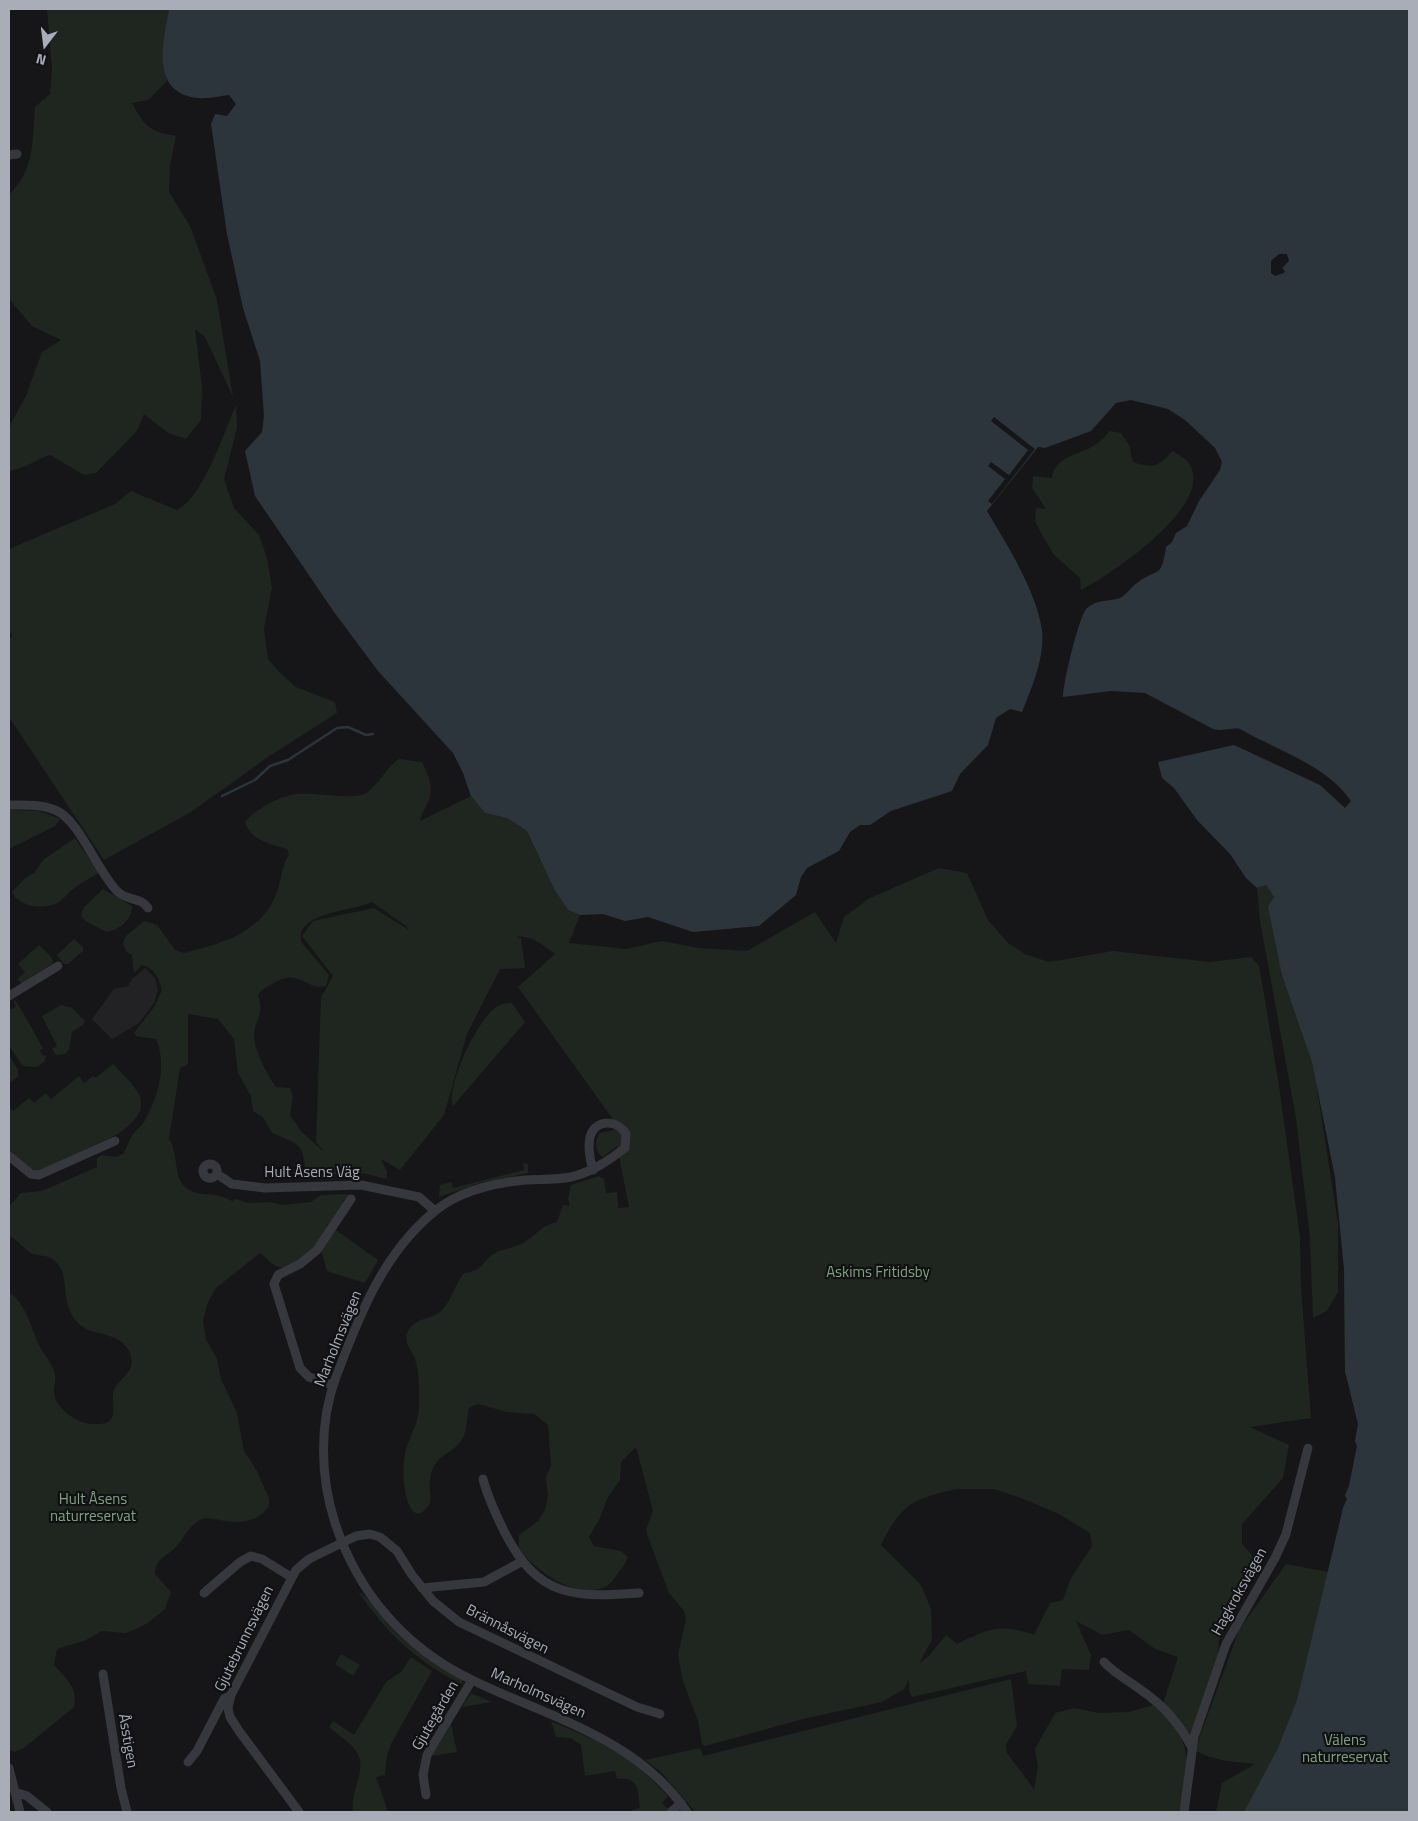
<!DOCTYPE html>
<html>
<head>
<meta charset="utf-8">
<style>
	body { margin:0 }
	#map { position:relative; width:1418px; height:1821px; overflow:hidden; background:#161618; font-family:"Titillium Web",sans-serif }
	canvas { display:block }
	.frame { position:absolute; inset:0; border:10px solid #a8adb8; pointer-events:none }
	.north { position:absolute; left:20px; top:20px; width:50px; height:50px; -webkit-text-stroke:4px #111113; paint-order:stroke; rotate:195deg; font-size:14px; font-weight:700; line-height:20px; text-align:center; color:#a8adb8 }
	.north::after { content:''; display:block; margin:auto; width:18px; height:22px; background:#a8adb8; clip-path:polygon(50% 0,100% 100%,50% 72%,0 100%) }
</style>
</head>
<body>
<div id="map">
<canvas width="1418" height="1821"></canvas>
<div class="frame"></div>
<div class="north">N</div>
</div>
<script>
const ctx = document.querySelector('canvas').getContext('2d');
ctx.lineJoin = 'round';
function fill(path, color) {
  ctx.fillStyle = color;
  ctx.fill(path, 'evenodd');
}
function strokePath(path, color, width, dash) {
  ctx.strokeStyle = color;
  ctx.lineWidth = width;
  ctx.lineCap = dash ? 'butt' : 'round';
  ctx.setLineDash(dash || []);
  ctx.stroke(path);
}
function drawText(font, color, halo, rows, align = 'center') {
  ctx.font = font + ' "Titillium Web",sans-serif';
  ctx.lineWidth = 4.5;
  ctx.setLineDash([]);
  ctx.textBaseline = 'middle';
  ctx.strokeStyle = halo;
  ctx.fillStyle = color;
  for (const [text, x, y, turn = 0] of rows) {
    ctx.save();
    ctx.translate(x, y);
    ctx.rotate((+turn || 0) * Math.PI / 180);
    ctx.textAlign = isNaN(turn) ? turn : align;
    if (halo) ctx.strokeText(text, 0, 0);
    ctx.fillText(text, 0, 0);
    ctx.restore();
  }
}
fill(new Path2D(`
	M145,968l10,10 3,12 -4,13 -15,20 -27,16 -20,-20 22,-30 14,-3 4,-7z`), '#222225');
fill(new Path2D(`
	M47,9h122c-4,23 -8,49 -2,72l-19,19 -16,3c13,24 17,28 44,33l-6,30 -1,26 21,34 27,74 16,97 -28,-60 -10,-8 7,58 -1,33 -15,19 -18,-6 -24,-19 -7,17 -41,42 -12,2 -34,-20c-15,5 -26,14 -41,16v-39l2,-9 15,-27 16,-44 19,-12 -29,-14 -23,-27v-104c26,-26 23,-53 26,-88l15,-13 2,-25z
	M236,405l1,23 -13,51 10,29 25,27 8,23 5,30 -8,41 4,30 11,13 17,15 39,15 2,11 -69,44 -77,55 -87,48 -95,-143v-79l3,-2 -3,-7v-80l106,-45 16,-13 46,19c27,-14 46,-76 59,-105z
	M1110,431l11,2 8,12 4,17c23,7 23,5 40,-11 4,3 12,7 15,11 31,41 -78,113 -107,128l-1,-12 -26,-23 -12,-20 -7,-14 1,-13 10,1 -14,-21 1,-12 19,2c1,-18 22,-23 36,-29 8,-4 16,-11 22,-18z
	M399,759l23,3c6,12 13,27 6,40 -3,7 -6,10 -8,19l51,-25 14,17 22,5 20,13 27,58 14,21 12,5 -11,28 57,6 36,-8 36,7 49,3 68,-39 21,31 8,-26 26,-19 69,-30 28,5 21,47 20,23 17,11 24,8 64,-11 97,11 41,-5 8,9 5,28 15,92 21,151 1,50 10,131 -61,9 39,18 -6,33 -41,46v20l11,12 -3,24 -31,60 -1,14 -27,82 -28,-32 15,-47 -23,-8 -26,-19 -27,5 -26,-14 15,34 -2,15 -27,-1 -2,17 -32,-2 -2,-13 -114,26 -3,-7v-11l-5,10 -22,13 -75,16 -102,28 -3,-2 -4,-23 -15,-40 -4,-19 -1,-8 8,-35 -2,-8 -15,-18 -21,-56 -2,-8 7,-18 -17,-64 -15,15 -1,18 -12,17 -9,23 -10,17 5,9 27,5 7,6c-2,6 -6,11 -10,16 -3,5 -8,12 -13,14 -29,13 -70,-16 -86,-39v-13l19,-14 7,-11 3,-14 -2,-18 5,-13 -3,-40 -14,-11 -27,-2 -29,-8 -9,4c-3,12 -1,23 -8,33 -10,14 -25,13 -30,33 -5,19 8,29 -12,40l-6,-2c-10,-14 -11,-42 -8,-59 4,-16 13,-28 14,-44 0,-17 1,-33 -4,-50 -3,-8 -11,-16 -8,-25 6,-17 21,-13 33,-22 12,-11 14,-27 24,-39 22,-3 16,-11 31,-20 9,-5 21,-5 30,-11 12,-8 17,-17 32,-20l6,-17 7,1 -2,-7 3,-14 28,-9 5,3 2,14 11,-1 1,16 11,-1 -12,-61 -14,11c-8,-4 -9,-16 -3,-24l14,-3 -2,-12 -94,-131 37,-33c-11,-8 -24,-20 -39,-17l5,1 4,30 -25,1 -33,65 -23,81 -44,55 -19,-11 6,13v7c-17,-4 -40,-12 -55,-3l-8,-5 -9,8 -9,-3c-3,-32 -4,-31 -34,-43l-9,-16 -10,-6 -2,-15 -13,-23 -4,-34 -16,-20 -30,-5v50l-8,4 -11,71c11,15 2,43 22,52 15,6 23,0 41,10l4,-2 12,4 22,-1 12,3 29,-3 10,-7 28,-1c-13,18 -41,79 -70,73 -7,-2 -13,-9 -19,-14l-44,35 -8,14 -5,19 3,18 11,20 4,20 16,34 7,38 13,20 12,27v8c-10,15 -27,18 -44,15 -8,-1 -16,-5 -23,-2 -14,6 -19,22 -29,31 -9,7 -18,11 -18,24l16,18 -6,17 -17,14 -14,7 -9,3 -23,-2 -16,9 -29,9 -3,16c11,12 25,24 20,42l-50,41 -9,4 -6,-2v-458c18,12 22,37 31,55 4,8 10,14 14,23 3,8 0,14 0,22 1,17 23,31 38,32 32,2 17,-19 22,-34 5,-13 25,-18 15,-39 -10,-20 -35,-14 -49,-26 -24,-22 -6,-54 -29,-67 -5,-3 -13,-2 -18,-4 -10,-5 -14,-14 -24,-18v-30l12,-13 21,-2 55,-24v-9l5,-3 14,2 7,-3c4,-6 6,-14 10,-20 4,-5 9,-8 12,-14 14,-25 22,-55 11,-81l-20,-3 -2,-3 20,-26 8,-17c-3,-11 -7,-22 -20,-25l-8,8 -2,-18 -6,-4 -3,-8 3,-7 18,-15 13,4 18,25 9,3c35,-9 75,-19 91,-56 6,-14 6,-29 14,-43l-2,-5c-18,-6 -36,-8 -42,-27 11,-13 30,-23 46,-27 18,-4 50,4 70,0 13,-2 24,-27 38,-36zM372,902l34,24 3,4 -35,-22 -61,13 -11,15 31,40 -12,21 -5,145 9,11 -24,-22 -11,-16 3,-19 -3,-8 -14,-1c-8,-11 -22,-37 -22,-51 1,-18 11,-21 4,-41 4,-6 10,-9 16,-12 26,-16 31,8 52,3l3,-11 -27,-32c-10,-31 53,-32 70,-41zM957,1489h37l27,9 38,16 31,19 2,13 -21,32 -8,22 -13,3 -16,32c-34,-12 -46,-6 -77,9l-11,-9 -18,22 -9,6 13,-23 -1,-31 -10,-24 -40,-40c20,-41 33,-47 76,-56z
	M9,810l31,1 20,8 -5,7 -46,23z
	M75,838l24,35c-9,5 -18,10 -27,17 -5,4 -9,10 -15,13 -13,7 -39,4 -45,-11l12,-13 10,-6 9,-13z
	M1266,885l8,12 -5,10 140,50v855h-193l6,-29 33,-19c-19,-2 -42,-3 -59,-13l4,-15 39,-106 47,-66 43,8 14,-64 4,-9 -2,-4 4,-9 8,-40 -2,-5 3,-17 -13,-53 -1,-102 -9,-92 -20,-101 23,147v69l-11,19 -14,7 -3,-80 -14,-120 -36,-197 -3,-33z
	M103,889l29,17c0,14 -12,23 -25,26l-22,-11 -4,-6 3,-8z
	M74,939l9,8v4l-15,13h-4l-7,-9z
	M39,945l13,13 1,5 -32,21 -3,-5 7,-7 -7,-8z
	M13,999c5,2 25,41 30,49l-3,2 2,5 4,1 -1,5 -8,6 -14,-1 -14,-20v-36l7,-3z
	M512,1003l13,19 -72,84c-7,-20 24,-85 41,-97 5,-5 11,-6 18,-6z
	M61,1005l11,3 13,13 -2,4 -11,7 -3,18 -4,4 -9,1 -4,-6 5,-3 -15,-30z
	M9,1055l9,15v6l-9,8z
	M113,1064c27,28 45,42 5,70l-79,37 -10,-3 -20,-18v-43l4,4 16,-13 5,5 12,-10 5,6 28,-23 5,7 9,-7 2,2z
	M523,1163l5,1v9l-48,10 -41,14 1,-12 11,-3 2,6 71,-18z
	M336,1230l42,30 -13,23 -38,-12 -6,-21z
	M358,1591c15,10 23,27 36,40 20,20 43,34 67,48l3,6c-45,-21 -79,-53 -106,-94z
	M341,1654l19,11 -7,11 -18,-12z
	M411,1657l21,14 -41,73 -4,12 -2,19 -9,2 12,35h-35c-4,-19 16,-44 3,-61 -6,-9 -18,-16 -27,-24l4,-6 21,14 32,-53 15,-10z
	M1011,1679l6,47 -11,19 1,8 27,36 4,-22 -3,-18 20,-36 19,-5 25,5 30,-1 24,-7c43,34 35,59 28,107h-486l-34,-40 -16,-12 55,-12 3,8z
	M471,1693l21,9 -30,5z
	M551,1721l48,21 38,23 31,31 -6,7 6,6 -3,3h-33v-2l8,-2c-2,-17 -1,-32 -23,-29l-2,-8 -30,5 -4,-31 -10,-7 -15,-1z
	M451,1724l6,28 -26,4z`), '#1e261f');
fill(new Path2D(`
	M169,9h1240v1803h-165l34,-64 19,-48 46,-192 4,-9 -2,-4 4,-9 8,-40 -2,-5 3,-17 -13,-53 -1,-102 -9,-92 -23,-115 -30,-87 -14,-68 6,-10 -8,-12 -9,3 -11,-10 -16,-24 -33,-34 -23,-32 -12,-10 -4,-16 76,-17 86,40 25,23 6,-7c-24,-36 -75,-51 -111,-72 -9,-2 -18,3 -27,0l-68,-36 -34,-2 -48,6c0,-13 16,-82 24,-89 10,-9 21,-6 33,-10 6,-3 11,-11 17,-15 21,-16 24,-3 29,-36l6,-5 4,-9 11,-7 12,-25 21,-31 2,-8 -7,-14 -30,-28 -17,-11 -37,-9 -15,3 -25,28 -46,17 -7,-1 -51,64c20,34 49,79 55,119 3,27 -10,57 -20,82l-12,-3 -14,9 -8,27 -28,29 -8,17 -61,20 -21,14h-10l-10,7 -11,19 -32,17 -6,9 -5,18 -37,31 -66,6 -45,-15 -23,4 -22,-7 -23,1 -12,-5 -14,-21 -27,-58 -20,-13 -22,-5 -14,-17 -8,-23 -10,-20 -75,-82 -44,-59 -79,-116 -10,-45 17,-19 2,-16 -4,-55 -17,-53 -16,-74 -16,-110 4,-10 12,2 9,-12 -7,-9c-9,1 -21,4 -31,3 -48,-5 -35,-55 -29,-89zM1279,254h8l2,7 -7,7 3,3 -1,2 -9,3 -4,-3v-12z`), '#2c353c');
fill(new Path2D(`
	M994,417l41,32 -43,55 -4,-3 17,-22 -17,-13 3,-4 18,13 19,-25 -37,-29z`), '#161618');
strokePath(new Path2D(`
	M222,796l33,-16 15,-14 18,-6 49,-32 11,-1 18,8 7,-1`), '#2c353c', 2.5);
strokePath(new Path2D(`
	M9,155l8,-1
	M9,805c15,0 32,-1 46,5 25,10 42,62 63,82 10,9 23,5 30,16
	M9,996l49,-30
	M9,1156l22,18 8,1 76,-34
	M203 1171a7 7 0 1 1 14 0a7 7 0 1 1-14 0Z
	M593,1170c-3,-9 -6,-27 -2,-36 7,-16 28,-13 35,0l-1,14c-17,13 -33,24 -54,29 -15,3 -30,2 -46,3 -30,3 -66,11 -90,31 -52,42 -76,105 -99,166 -17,46 -16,99 -1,146 23,70 70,125 137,157 76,37 165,58 215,132
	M217,1174l15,10 33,4 96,-3 58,12 16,14
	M333,1385l-24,-8 -9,-9 -26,-84 4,-9 22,-11 17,-14 34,-51
	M483,1479c5,19 13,36 22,54 33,64 68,65 134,60
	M422,1588l62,-6 37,-20
	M204,1593l36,-31 11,-6 11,3 29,18
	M1104,1662c11,12 24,18 37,28 22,15 39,34 51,58
	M103,1674l18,114 6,24
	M188,1762l9,-11 27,-52 7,-4
	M9,1768l11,44
	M15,1792l12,4 20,16
	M426,1795l-3,-20 4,-20 45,-75
	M299,1812l-60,-81 -9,-14 -2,-9 3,-13 65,-125 13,-11 47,-23 14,-2 10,3 17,14 15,24 21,26 26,21 178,85 23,7
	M671,1812l10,-9
	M1184,1812l10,-75 32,-93 49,-86 11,-24 22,-86`), '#37383d', 9);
drawText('15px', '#a8adb8', '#111113', [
	["Hult Åsens Väg",312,1173],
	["Marholmsvägen",339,1339,-68],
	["Hagkroksvägen",1240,1592,-61],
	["Brännåsvägen",507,1630,27],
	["Gjutebrunnsvägen",245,1639,-64],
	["Marholmsvägen",538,1694,24],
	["Gjutegården",436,1716,-60],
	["Åsstigen",127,1741,80]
]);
drawText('15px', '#7fa381', '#111113', [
	["Askims Fritidsby",878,1273],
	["Hult Åsens",93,1500],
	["naturreservat",93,1517],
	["Välens",1345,1741],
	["naturreservat",1345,1758]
]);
</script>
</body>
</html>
